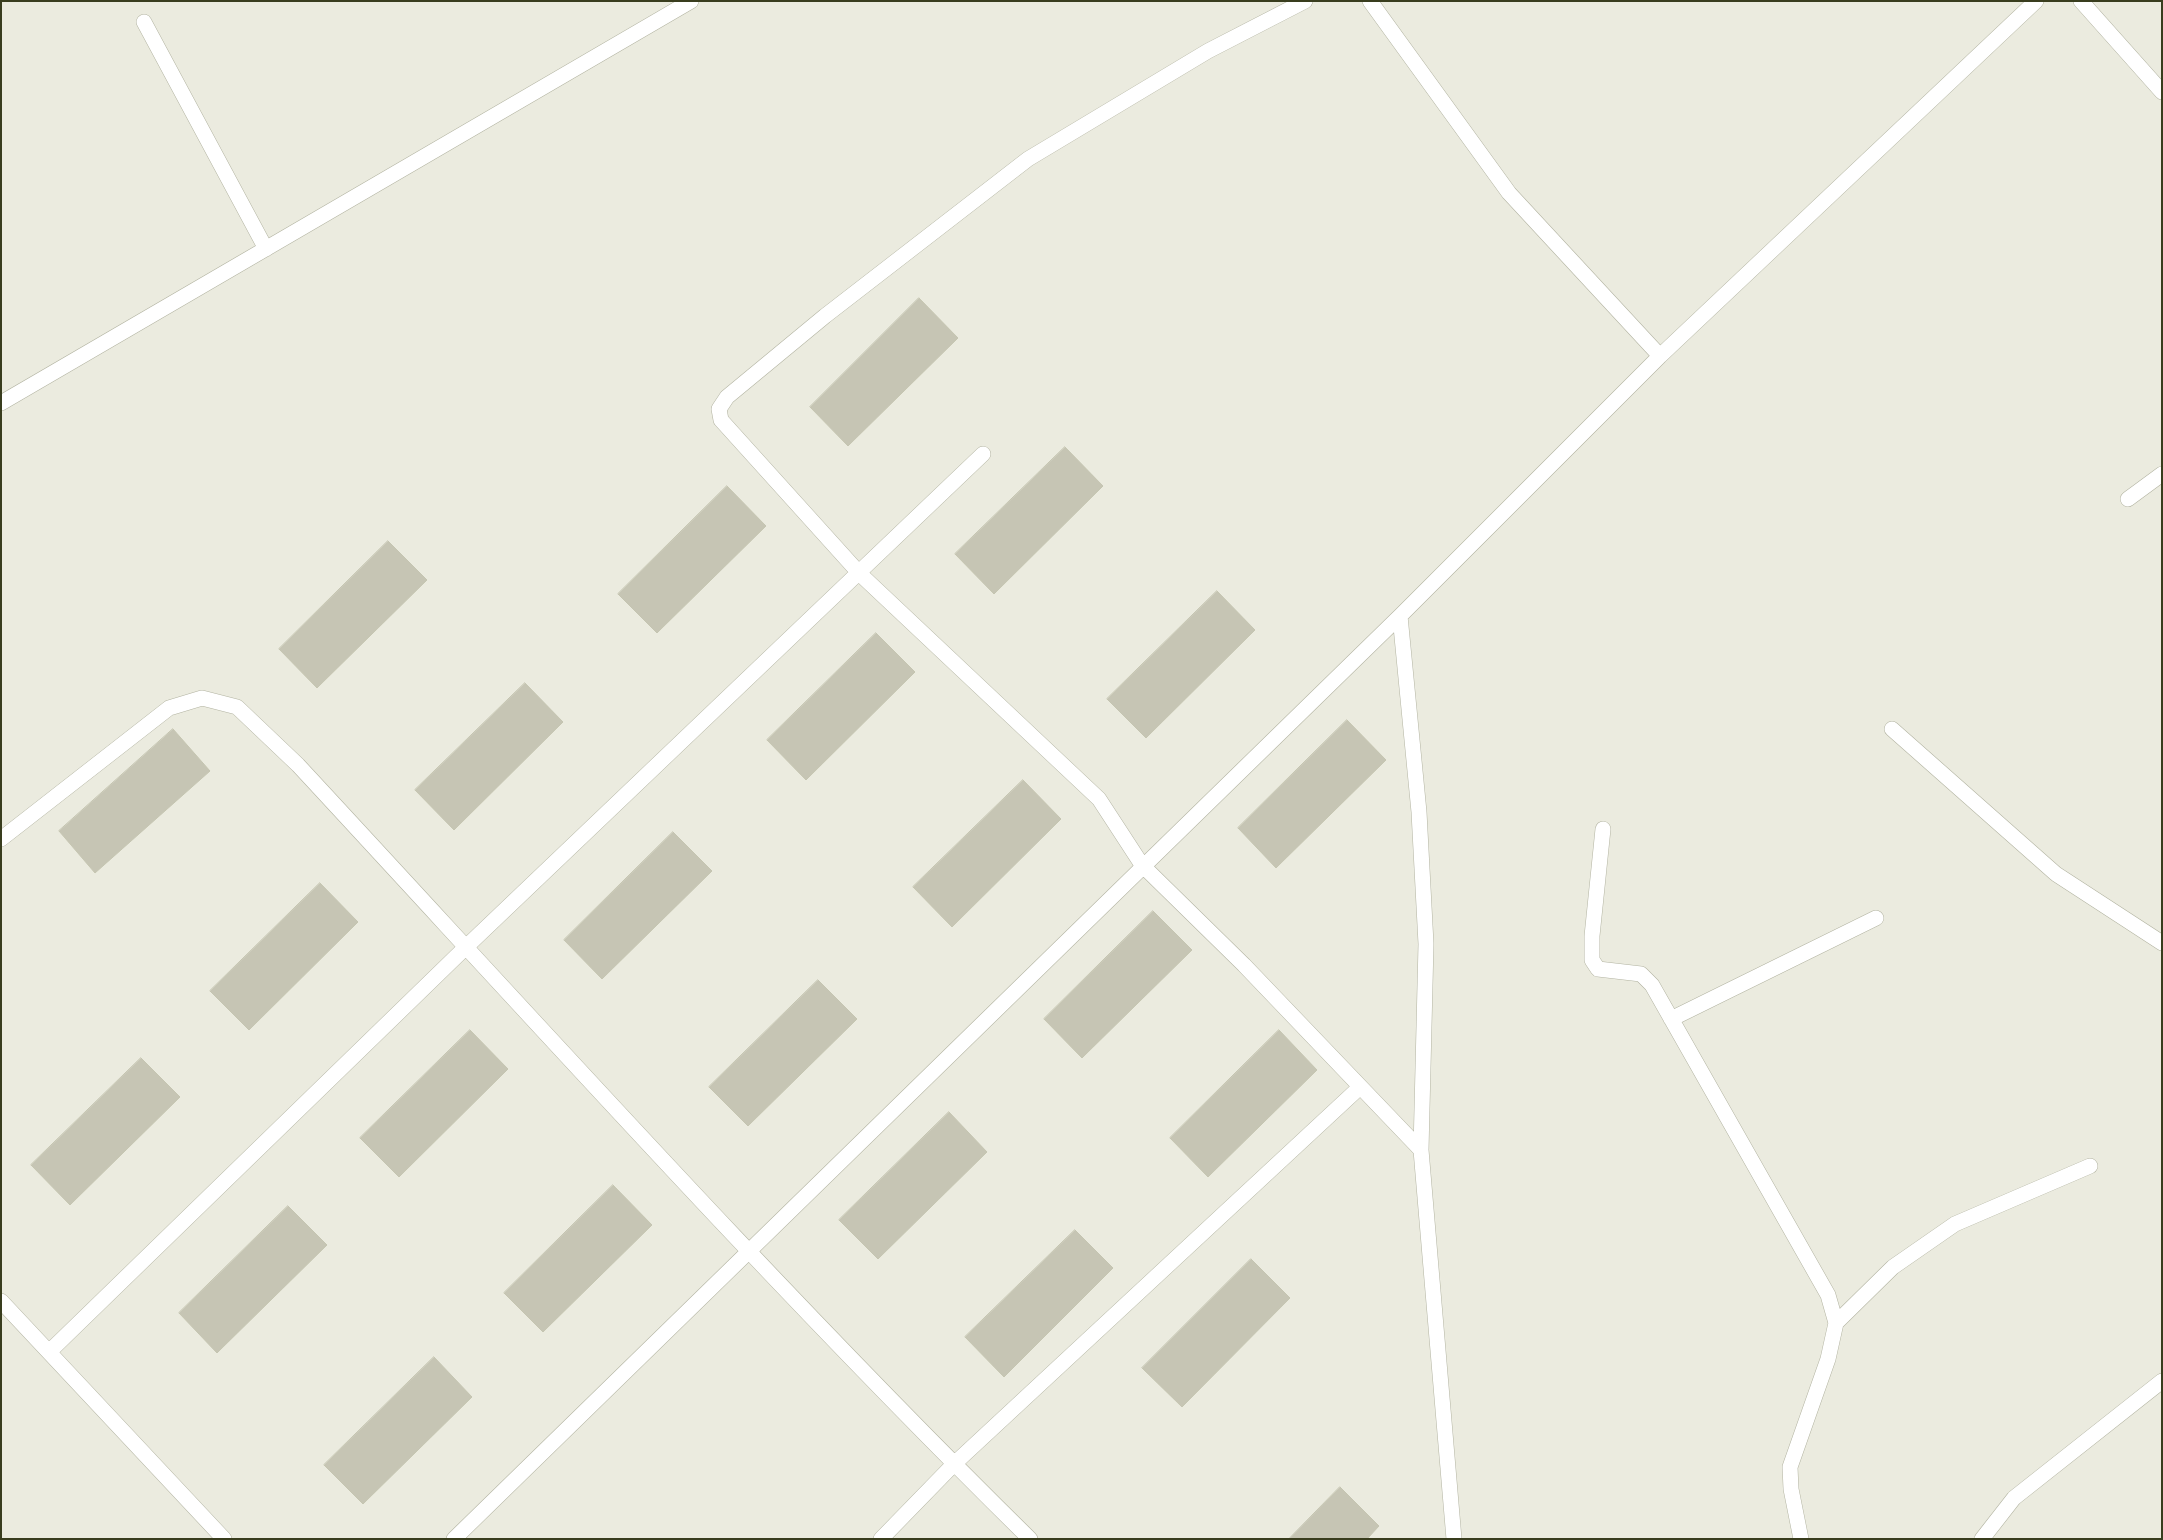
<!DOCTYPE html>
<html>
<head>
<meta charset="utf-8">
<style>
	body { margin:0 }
	#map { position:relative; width:2163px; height:1540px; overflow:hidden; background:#ebebdf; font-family:Overpass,sans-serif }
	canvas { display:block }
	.frame { position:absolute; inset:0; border:2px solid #393d1e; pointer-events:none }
</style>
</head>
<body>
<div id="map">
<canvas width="2163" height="1540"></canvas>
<div class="frame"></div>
</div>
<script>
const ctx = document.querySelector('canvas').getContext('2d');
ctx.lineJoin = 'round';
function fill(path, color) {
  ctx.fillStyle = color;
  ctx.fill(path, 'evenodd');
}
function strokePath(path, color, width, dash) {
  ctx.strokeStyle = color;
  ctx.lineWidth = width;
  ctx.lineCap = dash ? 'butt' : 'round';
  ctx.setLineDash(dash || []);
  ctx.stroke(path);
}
const building = new Path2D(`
	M919,298l39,40 -110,108 -38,-39z
	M1065,447l38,39 -109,108 -39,-40z
	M727,486l39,40 -109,107 -39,-39z
	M388,541l39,39 -110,108 -38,-39z
	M1217,591l38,39 -109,108 -39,-39z
	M876,633l39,39 -109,108 -39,-40z
	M525,683l38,39 -109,108 -39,-40z
	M1347,720l39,40 -110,108 -38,-40z
	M173,729l37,42 -115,102 -36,-42z
	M1023,780l38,39 -109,108 -39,-40z
	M673,832l39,39 -110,108 -38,-39z
	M320,883l38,39 -109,108 -39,-39z
	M1153,911l39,39 -110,108 -38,-39z
	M818,980l39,39 -109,107 -39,-39z
	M470,1030l38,39 -109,108 -39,-39z
	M1279,1030l38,40 -109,107 -38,-39z
	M141,1058l39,39 -110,108 -39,-40z
	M949,1112l38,40 -109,107 -39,-39z
	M613,1185l39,40 -109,107 -39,-39z
	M288,1206l39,39 -110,108 -38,-40z
	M1075,1230l38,38 -109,109 -39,-40z
	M1251,1259l39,39 -108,109 -40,-39z
	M434,1357l38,40 -109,107 -39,-39z
	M1340,1487l39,39 -12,13h-78z`);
fill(building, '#c6c5b4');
strokePath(building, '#c5c5b1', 1);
const minor = new Path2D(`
	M1305,1l-97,50 -180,108 -203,157 -98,81 -8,12 2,11 139,154 239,225 43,66 102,100 177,185 33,389
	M1370,1l139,192 151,163
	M2081,1l81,91
	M144,22l122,227
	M1,403l690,-402
	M2128,499l34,-25
	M1400,616l19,196 7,132 -5,206
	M1892,729l164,145 106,69
	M1603,829l-11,107v24l6,9 43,5 11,11 176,310 8,28 -8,36 -38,108 1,22 10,50
	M1,839l168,-131 33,-10 35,9 61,58c241,260 479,525 732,774
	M1671,1019l205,-101
	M1,1301l223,238
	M1836,1323l57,-56 62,-43 135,-58
	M49,1352l417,-405 517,-493
	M454,1539l946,-923 260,-260 376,-355
	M881,1539l73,-75 405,-376
	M1982,1539l32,-41 148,-117`);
strokePath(minor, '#b2b3a1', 16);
strokePath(minor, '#fff', 15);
</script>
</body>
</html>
